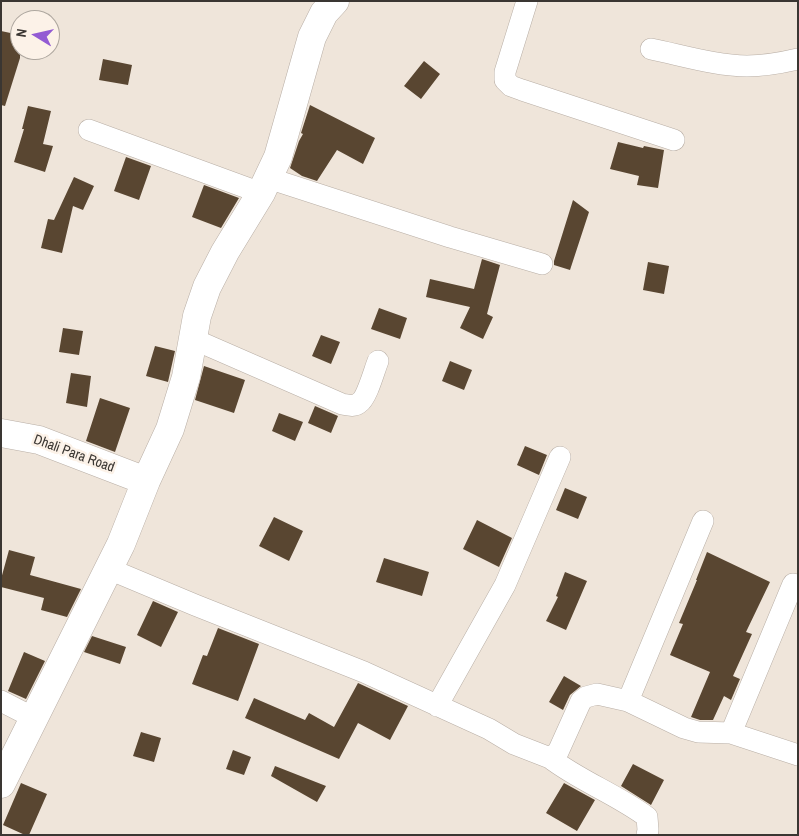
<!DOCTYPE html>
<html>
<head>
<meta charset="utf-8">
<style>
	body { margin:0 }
	#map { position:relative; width:799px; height:836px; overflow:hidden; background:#efe5da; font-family:"Archivo Narrow",sans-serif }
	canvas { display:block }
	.frame { position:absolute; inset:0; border:2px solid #3a3632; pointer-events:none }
	.north { position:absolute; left:10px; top:10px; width:50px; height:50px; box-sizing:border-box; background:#fcf2e8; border:1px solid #aea79f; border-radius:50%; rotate:279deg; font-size:14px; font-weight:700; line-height:20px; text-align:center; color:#3a3632 }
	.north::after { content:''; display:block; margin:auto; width:18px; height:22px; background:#935bd3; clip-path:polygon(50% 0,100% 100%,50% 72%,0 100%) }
</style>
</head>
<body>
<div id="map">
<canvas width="799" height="836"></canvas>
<div class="frame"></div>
<div class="north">N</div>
</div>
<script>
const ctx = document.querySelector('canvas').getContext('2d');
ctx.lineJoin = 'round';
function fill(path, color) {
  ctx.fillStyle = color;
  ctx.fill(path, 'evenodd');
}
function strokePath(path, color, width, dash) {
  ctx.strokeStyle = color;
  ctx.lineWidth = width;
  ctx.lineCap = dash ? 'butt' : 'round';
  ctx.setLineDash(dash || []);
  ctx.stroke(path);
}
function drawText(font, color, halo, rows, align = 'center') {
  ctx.font = font + ' "Archivo Narrow",sans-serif';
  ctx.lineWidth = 5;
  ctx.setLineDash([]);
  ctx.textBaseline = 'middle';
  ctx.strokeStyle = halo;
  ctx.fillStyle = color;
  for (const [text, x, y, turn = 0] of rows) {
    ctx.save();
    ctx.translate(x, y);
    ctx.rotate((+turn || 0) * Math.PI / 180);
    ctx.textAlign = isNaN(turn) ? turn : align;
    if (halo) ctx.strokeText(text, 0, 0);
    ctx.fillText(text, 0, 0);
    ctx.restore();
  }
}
fill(new Path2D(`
	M1,31l19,4v23l-15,48 -4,-1z
	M103,59l29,6 -4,20 -29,-5z
	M424,61l16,13 -19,25 -17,-13z
	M310,105l65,33 -12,26 -26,-14 -20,31 -15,-5 -12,-8 9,-27 4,-7 -2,-1z
	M28,106l23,5 -8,33 10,2 -8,26 -31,-10 10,-33h-2z
	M618,142l25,6 1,-2 20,4 -6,38 -21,-3 2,-9 -29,-7z
	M126,157l25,9 -12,34 -25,-9z
	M74,177l20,9 -11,24 -10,-4 -11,47 -21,-5 7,-29 6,1z
	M204,185l35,13 -18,30 -29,-11z
	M573,200l16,12 -19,58 -16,-5v-4z
	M482,259l18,6 -13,49 6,3 -10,22 -23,-11 10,-21 -44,-10 4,-18 44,10z
	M648,262l21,4 -5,28 -21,-4z
	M379,308l28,10 -7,21 -29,-10z
	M63,328l20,3 -4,24 -20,-3z
	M321,335l19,7 -9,22 -19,-8z
	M155,346l20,5 -7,31 -22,-6z
	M450,361l22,9 -8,20 -22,-9z
	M204,366l41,14 -11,33 -39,-13z
	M71,373l20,3 -4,31 -21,-4z
	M100,398l30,10 -15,44 -29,-11z
	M315,406l23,10 -7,17 -23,-10z
	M279,413l24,9 -8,19 -23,-10z
	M525,446l22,9 -8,20 -22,-10z
	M565,488l22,9 -9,22 -22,-9z
	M274,517l29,14 -14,30 -30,-15z
	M477,520l35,18 -13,29 -36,-18z
	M9,550l26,7 -5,18 51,14 -14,28 -26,-7 3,-12 -43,-11v-8z
	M707,552l63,30 -24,50 6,2 -19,42 7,3 -9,21 -7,-4 -11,24h-13l-9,-3 19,-45 -40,-17 13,-31 -4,-1 18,-43h-1z
	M384,558l45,14 -7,24 -46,-14z
	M565,572l22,9 -21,49 -20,-9 12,-24 -2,-1z
	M153,601l25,11 -17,35 -24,-12z
	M218,628l41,16 -21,57 -46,-17 11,-29 4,1z
	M92,636l34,11 -6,17 -36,-12z
	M24,652l21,9 -19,38 -18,-8z
	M564,676l17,10 -11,9 -7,15 -14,-8z
	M358,683l50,23 -18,34 -32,-17 -19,36 -94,-41 9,-20 51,22 4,-7 25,14z
	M141,732l20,6 -7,24 -21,-6z
	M233,750l18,7 -7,18 -18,-6z
	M633,764l31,16 -13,25 -30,-19z
	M275,766l51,20 -9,16 -46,-26z
	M21,783l26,11 -18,41h-4l-22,-10z
	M564,783l31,17 -18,31 -31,-18z`), '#594631');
const street = new Path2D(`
	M527,1l-22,71v8l6,6 11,4 152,50
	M651,49c30,6 66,17 96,17 18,0 34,-3 51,-7
	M89,130l172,63
	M268,178l182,59 92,27
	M193,339l149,65c6,1 12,3 17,-1 8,-5 15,-32 19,-42
	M109,569l86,36 169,67 125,57 25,15 36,14 8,-6 23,-51 5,-4 11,-3 31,7 56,27 14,4 33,1 67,22
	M1,701l33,17
	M628,701l75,-180
	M437,706l68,-121 55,-128
	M731,733l62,-149
	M550,758c30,23 66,36 97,59l1,13 -1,5`);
const secondary = new Path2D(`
	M1,433l38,7 107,41
	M1,784l120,-240 25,-63 24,-52 16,-52 11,-61 10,-29 18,-35 36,-59 17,-36 34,-120 12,-24 11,-12`);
strokePath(street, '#b8aea5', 22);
strokePath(secondary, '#b8aea5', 29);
strokePath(street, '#fff', 21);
strokePath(secondary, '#fff', 28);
drawText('14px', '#3a3632', '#fcf2e8', [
	["Dhali Para Road",74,454,20]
]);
</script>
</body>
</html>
